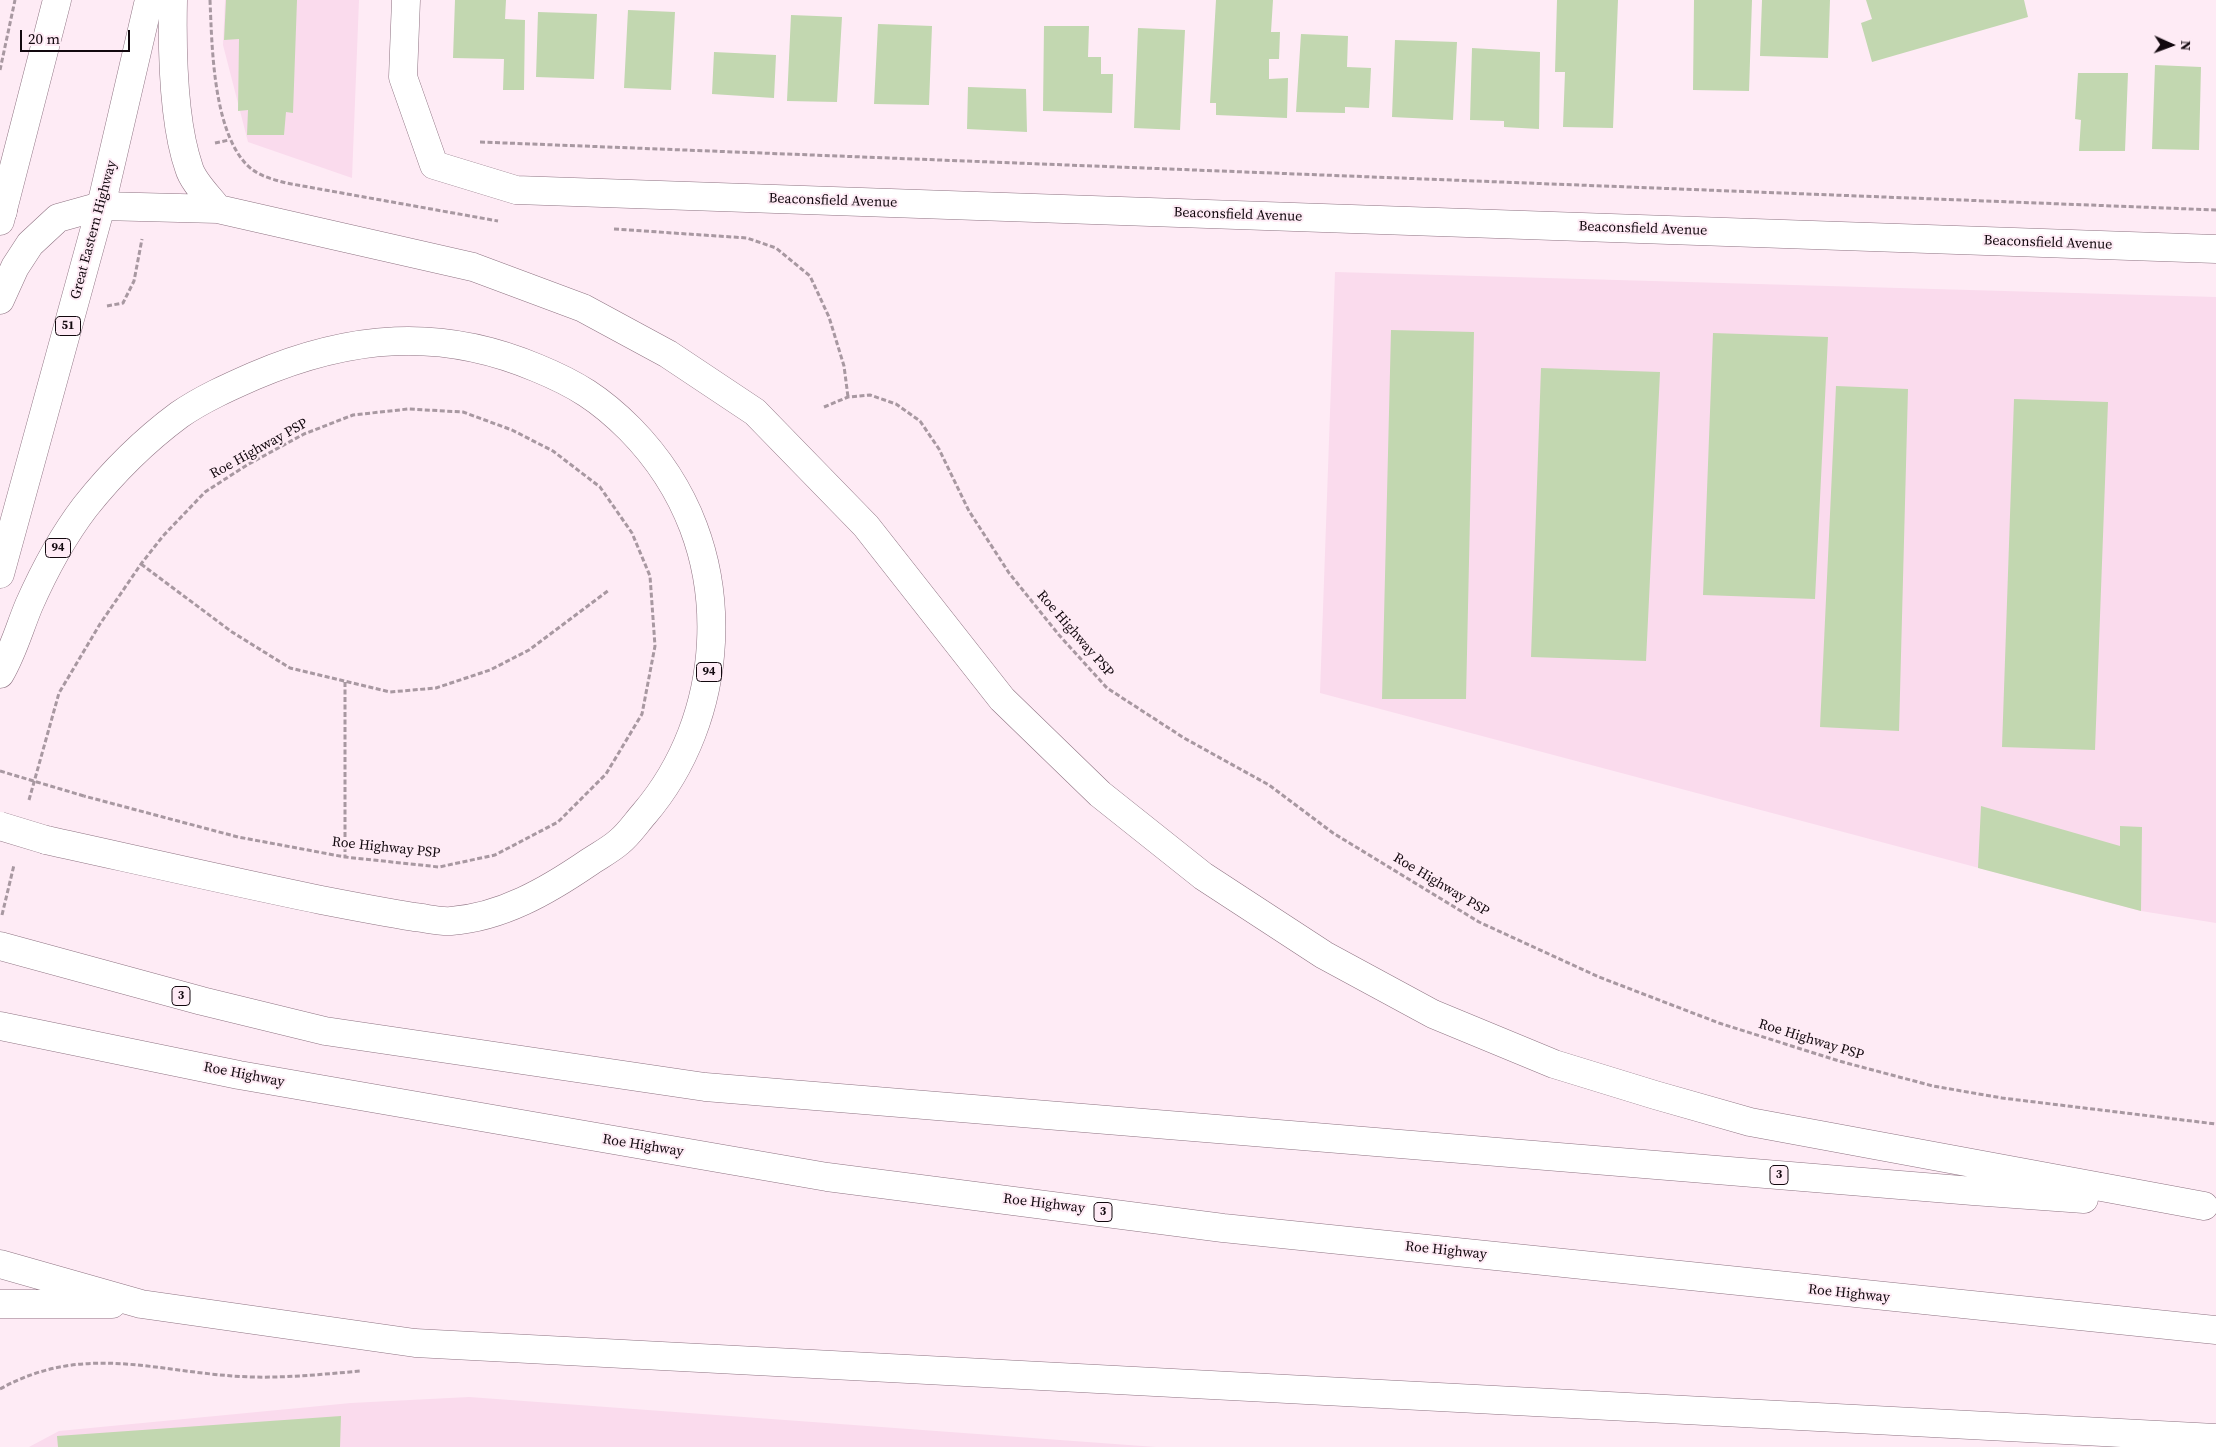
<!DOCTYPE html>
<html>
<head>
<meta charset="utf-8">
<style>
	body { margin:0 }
	#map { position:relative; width:2216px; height:1447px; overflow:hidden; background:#feebf5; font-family:"Source Serif 4",serif }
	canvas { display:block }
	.north { position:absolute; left:2146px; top:20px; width:50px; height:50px; -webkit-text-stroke:4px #feebf5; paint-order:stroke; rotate:92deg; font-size:14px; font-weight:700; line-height:20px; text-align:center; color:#12080e }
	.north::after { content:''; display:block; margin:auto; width:18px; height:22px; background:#12080e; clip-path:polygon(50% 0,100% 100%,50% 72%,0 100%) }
	.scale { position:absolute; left:20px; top:30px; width:110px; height:22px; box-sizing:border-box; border:2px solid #12080e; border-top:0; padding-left:6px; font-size:15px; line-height:18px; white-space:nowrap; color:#12080e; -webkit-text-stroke:4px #feebf5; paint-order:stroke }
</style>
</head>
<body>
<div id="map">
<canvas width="2216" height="1447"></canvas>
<div class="north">N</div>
<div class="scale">20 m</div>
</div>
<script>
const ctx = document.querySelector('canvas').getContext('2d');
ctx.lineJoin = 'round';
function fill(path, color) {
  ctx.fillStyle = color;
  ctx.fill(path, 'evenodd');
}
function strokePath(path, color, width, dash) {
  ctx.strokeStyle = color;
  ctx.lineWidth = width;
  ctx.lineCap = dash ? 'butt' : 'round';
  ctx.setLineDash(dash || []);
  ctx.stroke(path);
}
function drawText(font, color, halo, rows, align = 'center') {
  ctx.font = font + ' "Source Serif 4",serif';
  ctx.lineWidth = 4;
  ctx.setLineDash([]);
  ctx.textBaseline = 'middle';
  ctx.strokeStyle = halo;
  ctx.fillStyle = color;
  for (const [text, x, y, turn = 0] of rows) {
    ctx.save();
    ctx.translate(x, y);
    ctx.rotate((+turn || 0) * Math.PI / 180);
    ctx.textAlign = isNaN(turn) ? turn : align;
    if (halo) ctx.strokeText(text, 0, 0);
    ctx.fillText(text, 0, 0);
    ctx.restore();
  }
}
fill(new Path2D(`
	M225,0h134l-7,178 -104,-36 -25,-97z
	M1335,272l881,25v626l-75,-12 -821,-218z
	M469,1397l687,50h-1127l30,-16 292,-28z`), '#fadbed');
fill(new Path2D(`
	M226,0h71l-4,113 -7,-1 -2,23h-37l1,-25 -10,1 1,-72 -15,1z
	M455,0h51l-1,19 20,1 -1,70h-21l1,-31 -51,-1z
	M1216,0h57l-2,32h9l-1,27h-10v20l19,-1 -1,40 -71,-3v-12h-6z
	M1557,0h61l-5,128 -50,-1 2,-55h-10z
	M1694,0h58l-3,91 -56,-1z
	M1762,0h68l-2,58 -68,-2z
	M1866,0h158l4,17 -156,45 -11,-39 11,-4z
	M628,10l47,2 -4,78 -47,-2z
	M538,12l59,2 -3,65 -58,-2z
	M791,15l51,2 -5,85 -50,-1z
	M878,24l54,2 -3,79 -55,-1z
	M1044,26h45l-1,31h13v17h12l-1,39 -69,-2z
	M1138,28l47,2 -5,100 -46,-2z
	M1301,34l47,2 -1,31 24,1 -2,40 -24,-1v6l-49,-1z
	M1395,40l62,2 -4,78 -61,-3z
	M1472,48l68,4 -1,77 -35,-2v-6l-34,-1z
	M714,52l62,3 -2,43 -62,-4z
	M2155,65l46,2 -2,83 -47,-1z
	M2078,73h50l-3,78h-46l2,-31 -6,-1z
	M968,87l58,2 1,43 -60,-3z
	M1391,330l83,2 -8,367h-84z
	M1713,333l115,4 -13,262 -112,-4z
	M1541,368l119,4 -14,289 -115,-4z
	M1836,386l72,3 -9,342 -79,-4z
	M2014,399l94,3 -13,348 -93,-3z
	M1981,806l139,40v-20l22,1 -1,84 -163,-43z
	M341,1416l-1,31h-282l-1,-11z`), '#c2d7b0');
const minor = new Path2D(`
	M406,0l-3,77 31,88 82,25 1700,59`);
const trunk = new Path2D(`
	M0,221l57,-221
	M0,574l101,-368 48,-206`);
const motorway = new Path2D(`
	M173,0c-1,49 0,122 16,168 4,14 20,29 29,41
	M0,215l3,-4
	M0,300l15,-33 15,-23 28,-26 43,-12 117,3 255,58 110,41 85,46 87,58 111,114 136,173 98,95 103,82 121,79 109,59 121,50 101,31 95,27 454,84
	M0,674c13,-22 19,-45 29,-69 15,-34 34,-69 56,-98 27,-34 59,-66 94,-92 23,-16 50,-28 75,-39 96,-41 186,-49 283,-8 39,16 63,31 93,61 57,58 85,132 81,213 -3,63 -26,124 -67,172 -8,9 -15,20 -25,28 -9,8 -21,14 -31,21 -41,28 -86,54 -137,58 -12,1 -25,-3 -37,-4 -31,-5 -62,-11 -93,-17 -92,-19 -184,-40 -275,-60
	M0,946l202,55 123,30 380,56 1268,104 111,8
	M0,1026l239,49 588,102 396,51 993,102
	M0,1264l141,40 274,39 1801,95
	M0,1304h112`);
strokePath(minor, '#8e7382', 29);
strokePath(trunk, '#8e7382', 29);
strokePath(motorway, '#8e7382', 29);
strokePath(new Path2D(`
	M210,0c2,47 3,130 37,165 11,11 25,14 39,18l212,38
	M0,70l15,-70
	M480,142l1736,68
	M215,143l14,-3
	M614,229l133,9 29,10 34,28 19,41 15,49 4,31
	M107,306l16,-3 11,-22 8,-42
	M824,407l24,-10 22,-2 26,9 24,17 19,28 30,62 40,62 50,62 48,53 77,50 85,47 64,48 146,89 120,55 120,46 120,38 94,25 69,12 214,26
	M141,564l91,68 58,36 100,24 46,-4 54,-18 39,-20 80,-60
	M345,682v175
	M29,800l30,-107 41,-69 41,-60 22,-28 42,-44 42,-27 57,-31 49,-19 55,-6 55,3 49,18 41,21 47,36 32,46 18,43 5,70 -13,68 -36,60 -48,48 -63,33 -56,12 -94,-10 -107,-20 -154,-41
	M2,915l12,-50
	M0,1389c86,-48 160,-15 251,-12 37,1 74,-3 110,-6`), '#a898a1', 3, [5, 2.5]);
strokePath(minor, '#fff', 28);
strokePath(trunk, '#fff', 28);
strokePath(motorway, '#fff', 28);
const motorwayBridge = new Path2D(`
	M0,826l46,14`);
strokePath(motorwayBridge, '#8e7382', 29, []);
strokePath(new Path2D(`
	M0,771l84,25`), '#a898a1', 3, [5, 2.5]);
strokePath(motorwayBridge, '#fff', 28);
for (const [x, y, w] of [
	[68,326,25],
	[58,548,25],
	[709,672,25],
	[181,996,18],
	[1779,1175,18],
	[1103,1212,18]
]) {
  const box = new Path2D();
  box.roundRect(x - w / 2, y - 9.5, w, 19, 4);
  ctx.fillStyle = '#feebf5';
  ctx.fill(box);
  strokePath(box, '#12080e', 1);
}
drawText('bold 12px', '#12080e', null, [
	["51",68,326],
	["94",58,548],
	["94",709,672],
	["3",181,996],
	["3",1779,1175],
	["3",1103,1212]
]);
drawText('14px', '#12080e', '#feebf5', [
	["Beaconsfield Avenue",833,201,2],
	["Beaconsfield Avenue",1238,215,2],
	["Beaconsfield Avenue",1643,229,2],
	["Great Eastern Highway",94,230,-75],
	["Beaconsfield Avenue",2048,243,2],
	["Roe Highway PSP",259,449,-29],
	["Roe Highway PSP",1075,634,49],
	["Roe Highway PSP",386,848,6],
	["Roe Highway PSP",1441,885,31],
	["Roe Highway PSP",1811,1040,17],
	["Roe Highway",244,1075,11],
	["Roe Highway",643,1146,9],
	["Roe Highway",1044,1204,7],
	["Roe Highway",1446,1251,6],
	["Roe Highway",1849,1294,6]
]);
</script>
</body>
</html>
